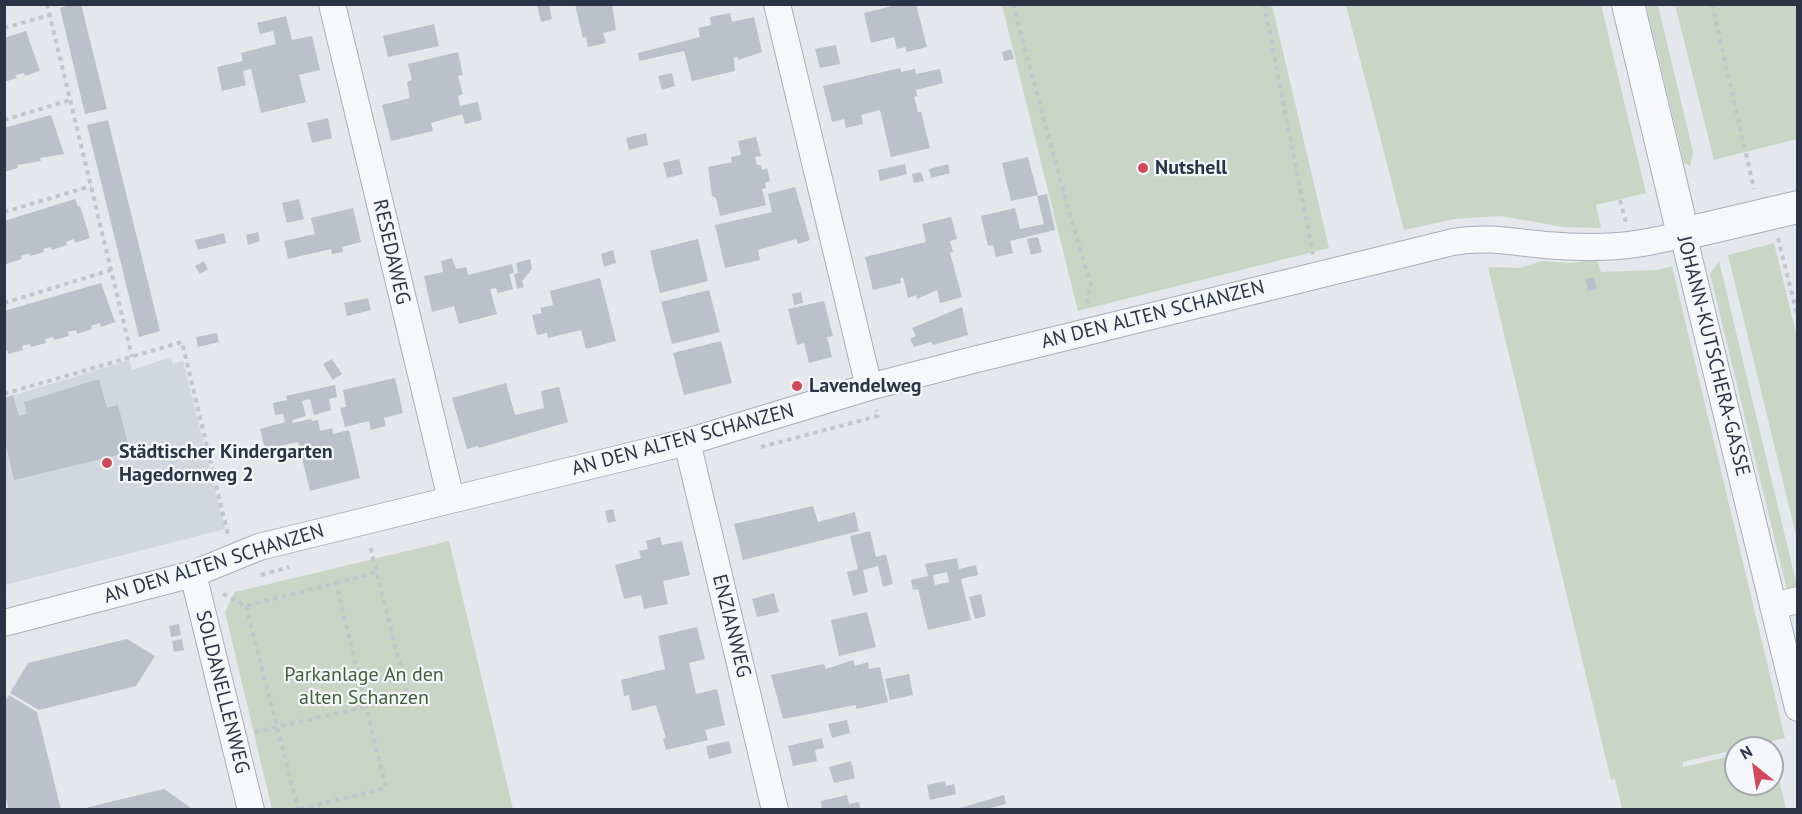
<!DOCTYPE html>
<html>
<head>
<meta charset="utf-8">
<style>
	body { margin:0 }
	#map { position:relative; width:1802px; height:814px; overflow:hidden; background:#e4e7ec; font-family:"PT Sans",sans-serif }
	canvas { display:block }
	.frame { position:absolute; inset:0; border:6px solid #2b3445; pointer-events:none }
	.north { position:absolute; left:1724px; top:736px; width:60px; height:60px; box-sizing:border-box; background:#f4f6f9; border:2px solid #a4a8b1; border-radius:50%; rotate:330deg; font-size:16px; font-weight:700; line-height:24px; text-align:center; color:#2b3445 }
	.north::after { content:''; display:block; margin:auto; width:21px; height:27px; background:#d1495b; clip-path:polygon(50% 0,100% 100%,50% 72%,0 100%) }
</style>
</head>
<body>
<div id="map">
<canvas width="1802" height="814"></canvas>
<div class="frame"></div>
<div class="north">N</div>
</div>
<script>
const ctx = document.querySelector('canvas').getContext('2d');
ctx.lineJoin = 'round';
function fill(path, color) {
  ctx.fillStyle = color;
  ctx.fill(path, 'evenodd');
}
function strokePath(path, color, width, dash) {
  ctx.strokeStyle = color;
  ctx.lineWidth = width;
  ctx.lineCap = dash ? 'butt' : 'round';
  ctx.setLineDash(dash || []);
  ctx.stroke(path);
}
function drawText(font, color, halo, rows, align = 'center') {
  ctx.font = font + ' "PT Sans",sans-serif';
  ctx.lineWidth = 4.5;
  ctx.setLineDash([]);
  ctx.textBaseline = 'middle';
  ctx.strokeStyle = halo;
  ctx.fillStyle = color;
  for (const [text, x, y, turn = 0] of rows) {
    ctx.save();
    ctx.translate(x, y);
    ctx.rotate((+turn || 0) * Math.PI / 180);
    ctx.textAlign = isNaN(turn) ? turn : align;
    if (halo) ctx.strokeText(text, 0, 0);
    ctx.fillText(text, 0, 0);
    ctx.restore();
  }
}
fill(new Path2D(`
	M171,357l2,7 10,-3 42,168 -220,56v-187l124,-38 3,10z`), '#d2d6de');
fill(new Path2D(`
	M1002,5h270l57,243 -251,63z
	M1346,5h255l45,188 -50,12 5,23 -37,-1 -64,-11 -45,3 -51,11z
	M1646,5h12l35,147 -3,14 -6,-3z
	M1675,5h122v134l-83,21z
	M1774,243l23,94v202l-69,-284z
	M1597,260l4,12 56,-2 15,-4 113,472 -102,24v5l53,-12v29h36v-35l14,60h-164l-7,-30 -4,1 -123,-513 31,1 23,-7 29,2z
	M1719,261l78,325v10l-8,2 -79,-324z
	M449,541l64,268h-241l-47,-197 10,-20z`), '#c9d6c5');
fill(new Path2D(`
	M73,4h8l26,105 -22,5 -25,-106z
	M537,4h12l3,15 -11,3z
	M575,4h37l4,26 -13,3 3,10 -18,4 -2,-10 -3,1z
	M900,4h16l11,43 -20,5 -2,-5 -8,2 -3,-12 -23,6 -7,-30z
	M730,13l2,9 22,-5 8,35 -24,8v-3l-4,1 1,13 -43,10 -8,-30 -45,10 -1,-8 62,-16 -2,-9 13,-3 -1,-8z
	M286,16l6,24 20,-4 8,34 -21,5 7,27 -45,11 -10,-44 -8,2 3,14 -24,6 -5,-24 26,-6 -2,-8 35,-9 -3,-13 -13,3 -3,-11z
	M434,24l5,22 -51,11 -5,-21z
	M26,31l14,40 -15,5 -1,-3 -9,2 2,3 -13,4v-44z
	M836,45l4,19 -20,4 -5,-19z
	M1011,49l3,10 -10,2 -2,-9z
	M458,52l5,23 -5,1 5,18 -5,2 2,10 18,-4 4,18 -17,4 -3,-10 -31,9 2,8 -42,10 -9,-36 28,-7 -3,-16 5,-2 -4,-16z
	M900,68l1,4 14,-3 1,5 24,-5 3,14 -27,7 1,6 -3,1 4,15h3l9,36 -39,9 -11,-47 -19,5 2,9 -17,4 -2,-9 -12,3 -9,-36z
	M672,73l3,13 -13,4 -4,-14z
	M51,115l13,39 -24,4 1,3 -24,4 1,3 -14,4v-44z
	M328,118l4,20 -20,5 -5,-20z
	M108,120l52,211 -21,6 -52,-212z
	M646,133l2,12 -19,5 -3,-12z
	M756,137l5,19 -6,1 2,8h4l1,5 5,-2 3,13 -5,2 1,5 -4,1 4,16 -46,11 -4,-18 -4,-2 -4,-29 24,-5 -1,-5 10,-2 -3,-14z
	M1028,157l10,38 -27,6 -9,-38z
	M679,159l4,15 -16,4 -4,-15z
	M905,164l2,10 -27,7 -2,-11z
	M948,164l2,9 -19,5 -2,-9z
	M921,172l3,9 -10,2 -2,-9z
	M795,187l15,53 -12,4 -2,-5 -38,11 2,10 -35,8 -10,-43 57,-13 -4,-18z
	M1047,194l8,36 -45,11 3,12 -17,4 -3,-12 -5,1 -7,-30 34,-8 5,21 24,-5 -7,-28z
	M75,199l3,8 2,-1 10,32 -15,5 -1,-4 -8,3 1,3 -15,5 -1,-3 -8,2 1,3 -14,4 -1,-3 -8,3 1,3 -16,5 -2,-43z
	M299,199l5,20 -17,4 -5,-20z
	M353,208l8,34 -19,5 1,5 -11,2 -1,-5 -43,10 -4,-18 31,-7 -4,-16z
	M951,217l6,22 -7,2 3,11 -3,1 12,44 -22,6 -3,-13 -20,9 -1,-4 -8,3 -5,-21 -3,2 1,4 -28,7 -8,-33 61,-15 -4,-18z
	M258,232l2,9 -12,4 -2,-10z
	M224,233l2,10 -28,7 -3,-10z
	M1038,237l4,15 -11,3 -4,-16z
	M698,239l10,42 -48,12 -10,-42z
	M613,250l3,13 -12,4 -3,-13z
	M452,258l4,11 10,-2 2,8 44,-11 2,9 -5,1 4,15 -15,4 -2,-5 -6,1 7,25 -38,10 -5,-18 -22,6 -8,-36 19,-4 -2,-11z
	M530,259l2,10 -10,12 2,6 -7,2 -3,-15 4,-1 -2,-10z
	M204,261l4,8 -8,5 -5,-8z
	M1594,277l3,12 -9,2 -3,-12z
	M600,278l16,63 -30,8 -5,-19 -33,8 -1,-5 -10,2 -5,-20 10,-2 -2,-5 13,-3 -3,-14z
	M101,283l14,39 -14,5 -1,-4 -9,3 1,3 -15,5 -1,-4 -8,2 1,4 -15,4 -1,-3 -8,2 1,4 -15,4 -1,-3 -8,2 1,4 -15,4 -1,-4 -3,1v-40z
	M709,290l11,42 -48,12 -11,-42z
	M801,292l2,11 -9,2 -2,-11z
	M368,298l3,12 -24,6 -3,-13z
	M824,301l9,35 -6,1 5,20 -23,6 -5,-20 -7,2 -9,-36z
	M962,307l6,28 -35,10 -2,-3 -17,5 -4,-8 6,-3 -4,-8z
	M217,333l2,9 -21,5 -2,-10z
	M721,341l11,42 -48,12 -11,-42z
	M332,359l10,15 -9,6 -10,-16z
	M395,378l8,35 -19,5 2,8 -15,4 -2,-9 -24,6 -5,-19 6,-1 -3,-17z
	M99,379l8,29 11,-3 12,47 -116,28 -9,-40v-42l8,-3 6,21 8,-2 -3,-12z
	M506,383l9,32 29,-7 -3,-17 18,-4 9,35 -89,26 -1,-2 -11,3 -15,-51z
	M335,385l2,12 -8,2 2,11 -17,5 -4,-16 -8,2 4,15 -14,4 1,3 18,-4 1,2 6,-1 2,11 12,-3 1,6 16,-4 11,48 -50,13 -12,-49 -33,7 -5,-20 25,-7 -2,-8 -8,1 -2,-12 14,-3 -1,-4z
	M813,506l5,16 37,-10 4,19 -116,29 -9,-36z
	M613,509l3,12 -8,2 -3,-12z
	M870,531l6,26 10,-3 7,30 -10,3 -5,-21 -15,4 5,22 -15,4 -6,-24 11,-3 -8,-33z
	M660,537l2,8 20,-4 8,34 -27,6 5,23 -24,5 -3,-14 -17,4 -9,-34 26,-7 -2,-7 9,-2 -2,-8z
	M957,558l2,11 17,-4 2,10 -17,4 10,41 -43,10 -10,-41 -5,1 -2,-10 17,-4 -3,-12zM947,572l2,10 -14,3 -2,-10z
	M774,593l5,19 -22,5 -5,-18z
	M981,594l5,22 -11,3 -6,-22z
	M867,612l9,35 -37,9 -8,-36z
	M179,624l2,11 -10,2 -2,-11z
	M697,627l8,32 -16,4 7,31 21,-5 8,36 -20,5 3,10 -42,10 -3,-11 3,-1 -10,-33 -24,6 -3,-16 -5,1 -3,-16 44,-11 -7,-33z
	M127,639l28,17 -19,30 -97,24 -29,-17 18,-30z
	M182,639l2,11 -10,2 -2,-11z
	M853,660l2,6 13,-4 1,7 11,-2 8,35 -32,7v-4l-73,14 -12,-44 53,-11 2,5z
	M909,674l4,21 -23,5 -5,-21z
	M9,695l28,17 24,98h-52l-5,-18v-89z
	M847,720l3,13 -18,5 -4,-14z
	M822,738l2,10 -9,2 2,11 -24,5 -5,-20z
	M729,741l3,12 -23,6 -3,-13z
	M851,761l4,17 -21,5 -5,-16z
	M945,781l1,5 8,-2 2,10 -26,6 -3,-15z
	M164,789l30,21h-111l6,-3z
	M847,795l2,9 10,-2 2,8h-39l-1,-9z
	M1004,795l2,9 -23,6h-30z`), '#bbc0ca');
const minor = new Path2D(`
	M332,4l119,495
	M777,4l92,383
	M687,442l88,368
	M193,574l58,236
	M1773,606l25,-6
	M4,623l189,-49 66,-27 428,-105 182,-55 100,-26 484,-119c32,-6 60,0 92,3 52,4 88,3 138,-11l115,474`);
const tertiary = new Path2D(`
	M1628,4l55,230 115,-27`);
strokePath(minor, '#a9aeb7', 28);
strokePath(tertiary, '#a9aeb7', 34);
strokePath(new Path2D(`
	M47,4l85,353
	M1013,4l54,201 24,80 -5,22
	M1264,4l49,250
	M1712,4l42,185
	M4,28l46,-13
	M4,120l66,-20
	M1620,200l6,23
	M4,212l87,-26
	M1778,238l20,80
	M4,303l107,-33
	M4,394l178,-52 46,193
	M761,447l117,-31 -2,-6
	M261,575l28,-8
	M336,583l41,-11
	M223,594l23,12 90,-23 50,205 -90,22
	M246,606l52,203
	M255,732l153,-35 -38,-151`), '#c2c5cb', 4, [4.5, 4.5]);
strokePath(minor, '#f7f8fa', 26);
strokePath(tertiary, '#f7f8fa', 32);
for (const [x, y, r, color] of [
	[1143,168,6,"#d1495b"],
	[797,386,6,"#d1495b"],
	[107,463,6,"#d1495b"]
]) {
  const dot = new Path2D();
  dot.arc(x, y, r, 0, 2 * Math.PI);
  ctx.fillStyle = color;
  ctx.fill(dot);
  strokePath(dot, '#f4f6f9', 2);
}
drawText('bold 20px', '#2b3445', '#f4f6f9', [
	["Nutshell",1155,168],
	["Lavendelweg",809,386],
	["Städtischer Kindergarten",119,452],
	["Hagedornweg 2",119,475]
], 'left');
drawText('20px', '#2b3445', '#f4f6f9', [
	["RESEDAWEG",391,252,77],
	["AN DEN ALTEN SCHANZEN",1153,315,-14],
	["JOHANN-KUTSCHERA-GASSE",1713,356,76],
	["AN DEN ALTEN SCHANZEN",683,440,-15],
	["AN DEN ALTEN SCHANZEN",214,564,-17],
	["ENZIANWEG",731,626,76],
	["SOLDANELLENWEG",222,692,76]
]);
drawText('20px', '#3f6138', '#f4f6f9', [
	["Parkanlage An den",364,675],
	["alten Schanzen",364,698]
]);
</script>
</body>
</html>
